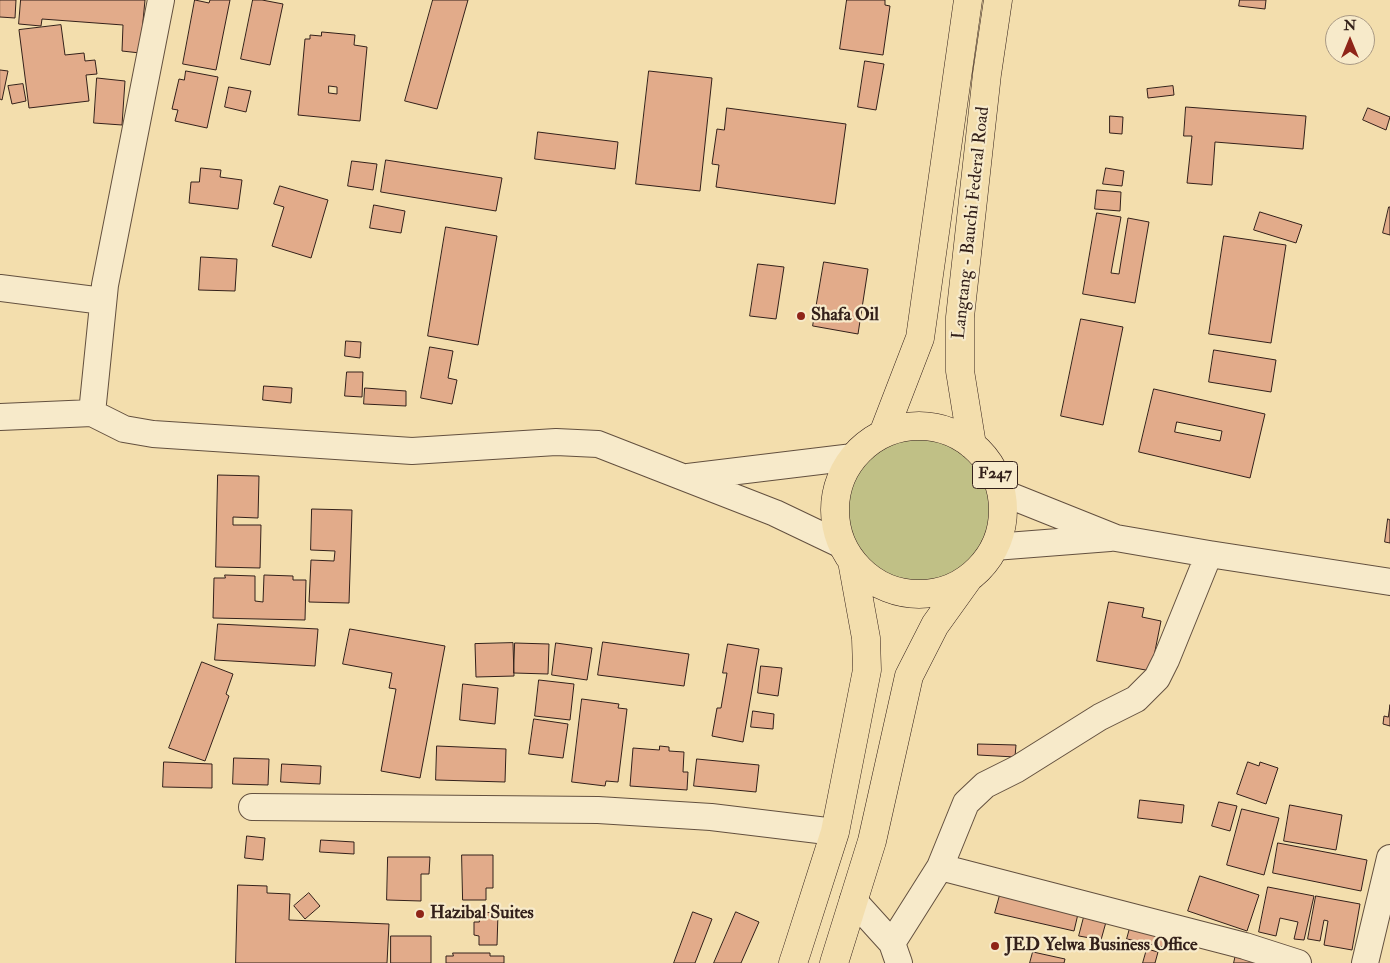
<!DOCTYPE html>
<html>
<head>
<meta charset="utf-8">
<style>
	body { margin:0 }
	#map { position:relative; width:1390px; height:963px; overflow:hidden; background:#f3dead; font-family:"IM FELL Double Pica",serif }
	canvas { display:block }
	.north { position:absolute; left:1325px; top:15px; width:50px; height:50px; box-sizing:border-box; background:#f7eaca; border:1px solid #a99984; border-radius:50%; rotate:0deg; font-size:14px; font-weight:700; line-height:20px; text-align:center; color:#33201a }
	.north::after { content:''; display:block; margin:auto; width:18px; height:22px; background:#8f2418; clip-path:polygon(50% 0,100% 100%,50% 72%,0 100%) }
</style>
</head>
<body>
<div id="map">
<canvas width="1390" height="963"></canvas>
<div class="north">N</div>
</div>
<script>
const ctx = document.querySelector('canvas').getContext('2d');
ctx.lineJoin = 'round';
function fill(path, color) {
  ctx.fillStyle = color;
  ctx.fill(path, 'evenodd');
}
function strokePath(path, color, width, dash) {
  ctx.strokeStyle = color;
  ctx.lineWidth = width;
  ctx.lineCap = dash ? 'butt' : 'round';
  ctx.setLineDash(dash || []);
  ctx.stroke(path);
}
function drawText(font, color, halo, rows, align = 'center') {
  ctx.font = font + ' "IM FELL Double Pica",serif';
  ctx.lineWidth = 4.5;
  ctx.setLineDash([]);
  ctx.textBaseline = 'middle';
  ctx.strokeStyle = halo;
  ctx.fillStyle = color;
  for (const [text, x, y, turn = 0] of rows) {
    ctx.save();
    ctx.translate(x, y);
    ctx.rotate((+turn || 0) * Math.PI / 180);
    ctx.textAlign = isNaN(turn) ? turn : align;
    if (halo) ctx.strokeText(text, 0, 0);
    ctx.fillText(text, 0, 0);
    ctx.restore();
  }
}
fill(new Path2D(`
	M845 510a73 73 0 1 1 146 0a73 73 0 1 1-146 0Z`), '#c0c086');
const building = new Path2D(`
	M0,0h16l-1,18 -15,-1z
	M21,0h124l-5,53 -18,-2 1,-26 -81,-6 -1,7 -22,-2z
	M195,0l14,3 1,-3h20l-14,70 -33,-6z
	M253,0h9l21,4 -13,61 -29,-6z
	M433,0h35l-31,109 -32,-8z
	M847,0h38v5l5,1 -7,49 -43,-6z
	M1240,0h26l-1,9 -26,-3z
	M61,25l4,30 19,-2 1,8 10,-1 2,14 -11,1 3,26 -60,7 -10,-78z
	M322,32l33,3 -1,10 13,2 -7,74 -62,-6 7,-76h5v-4l11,1zM329,86l8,1v7l-8,-1z
	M865,61l19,3 -8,46 -18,-3z
	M0,70l8,1 -6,29 -2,-1z
	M186,71l32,6 -11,51 -32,-7 3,-11 -6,-1 7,-30 5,1z
	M649,71l63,7 -12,113 -64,-7z
	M97,78l28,3 -3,44 -28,-2z
	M23,84l3,17 -14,3 -4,-18z
	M1173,86l1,9 -26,3 -1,-9z
	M229,87l22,4 -5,21 -21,-5z
	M1186,107l120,9 -3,33 -88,-7 -3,43 -25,-2 5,-47h-8z
	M727,108l119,16 -11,80 -119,-17 3,-22 -7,-1 5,-35 7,1z
	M1368,108l22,9 -4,13 -23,-10z
	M1110,116l13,1 -1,17 -12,-1z
	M538,132l80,10 -3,27 -80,-10z
	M386,160l116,18 -6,33 -115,-19z
	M352,161l25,3 -4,26 -25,-4z
	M201,168l20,2 -1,7 22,3 -4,29 -49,-6 2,-21h8z
	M1106,168l18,3 -2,15 -19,-2z
	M280,186l48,14 -17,58 -39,-12 12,-39 -10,-3z
	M1097,190l24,2 -1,19 -25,-2z
	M374,205l31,6 -4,22 -31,-5z
	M1389,207h1v28l-7,-2z
	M1260,212l42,13 -6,18 -42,-13z
	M1097,213l24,4 -10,56 8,1 9,-56 21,4 -14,81 -52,-9z
	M446,227l51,9 -19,109 -50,-9z
	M1224,236l62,9 -15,98 -62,-9z
	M201,257l36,2 -2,32 -36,-1z
	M824,262l44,7 -10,65 -45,-8z
	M758,264l26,3 -8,52 -26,-3z
	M1081,319l42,8 -20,98 -42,-9z
	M346,341l15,1 -1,16 -15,-2z
	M430,347l23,4 -5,27 9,2 -5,24 -31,-6z
	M1214,350l62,10 -5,32 -62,-10z
	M347,372h16l-1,25 -17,-1z
	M264,386l28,2 -1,15 -28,-3z
	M365,388l41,3v15l-42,-2z
	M1154,389l111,25 -15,64 -111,-26zM1177,422l45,9 -2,10 -45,-9z
	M218,475l41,1 -1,42 -25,-1v8h28l-1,43 -44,-1z
	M312,509l40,1 -3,93 -40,-1 2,-42 23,1 1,-10 -24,-1z
	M1388,519l2,1v23l-5,-1z
	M225,575l30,1v25l8,1 1,-27 29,1v4h13l-1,40 -92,-2 1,-40h11z
	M1109,602l35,6 -2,9 19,4 -10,50 -54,-10z
	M218,624l100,5 -3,37 -100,-6z
	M350,629l95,17 -25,132 -39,-7 15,-82 -7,-1 3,-15 -49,-9z
	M603,642l86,12 -5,32 -86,-11z
	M513,643l1,33 -38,1 -1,-33z
	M515,643l34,1 -1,30 -34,-1z
	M556,643l36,5 -5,32 -35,-5z
	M728,644l31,5 -16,93 -31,-6 5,-28h4l6,-35h-4z
	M202,662l31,12 -7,20 3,2 -24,65 -36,-13z
	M761,666l21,2 -4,28 -20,-3z
	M539,680l35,4 -4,36 -35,-4z
	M463,684l35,4 -3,36 -35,-4z
	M582,699l37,5 -1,4 9,1 -9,73 -12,-1 -1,5 -33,-4z
	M1390,705v21l-7,-2 1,-8 4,1z
	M753,711l21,3 -1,15 -22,-2z
	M534,719l34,5 -5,34 -34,-4z
	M978,744l38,1 -1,12 -37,-2z
	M437,746l69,3 -1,33 -69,-2z
	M660,746l9,1v4l15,1 -1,20h5l-1,18 -57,-4 3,-38 26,2z
	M234,758l35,1 -1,26 -35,-1z
	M697,759l62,6 -3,27 -62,-6z
	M164,762l48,2v24l-49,-1z
	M1248,762l11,4 1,-4 18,6 -12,36 -29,-10z
	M282,764l39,2 -1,18 -39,-2z
	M1140,800l44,5 -2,18 -44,-5z
	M1219,802l18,4 -7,25 -18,-5z
	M1290,805l52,10 -6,35 -52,-9z
	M1242,809l37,9 -15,57 -37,-10z
	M247,836l18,2 -2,22 -18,-2z
	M321,840l33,2v12l-34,-2z
	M1278,843l89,17 -6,31 -88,-18z
	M462,855h31v33h-7v12h-23z
	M388,857h42l-1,17h-8v27l-34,-1z
	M1200,876l59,19 -12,36 -59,-20z
	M238,885l29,1v7l23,1 -1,26 100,4 -2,39h-151z
	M1268,887l46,9 -10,44 -10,-1 4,-17 -18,-4 -4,18 -17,-4z
	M309,893l11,13 -15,13 -11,-13z
	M1000,895l78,19 -4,17 -79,-18z
	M1316,896l44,8 -8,46 -28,-5 4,-24 -4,-1 -4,21 -12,-2z
	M479,912l19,1 -1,32h-18v-9l-5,-1v-13h5z
	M693,912l19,7 -17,44h-21z
	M736,912l23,10 -18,41h-27z
	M1084,917l22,5 -5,18 -22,-4z
	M1130,928l35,8 -2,11 -36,-8z
	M391,936h40v27h-40z
	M1147,949l11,3 -3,11h-12z
	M1033,952l32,7 -1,4h-34z
	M453,953h37v3h14v7h-58v-7h7z
	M1236,954l19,5 -1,4h-20z`);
fill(building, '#e2ab8a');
strokePath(building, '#33201a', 1);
const minor = new Path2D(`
	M0,288l103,13
	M92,413l13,-128 56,-285
	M0,417l92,-4 32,16 29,5 259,17 144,-9 42,2 177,69 67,32
	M688,477l165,-20
	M1001,492l115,46 93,16 181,28
	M994,547l116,-9
	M252,807l346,3 113,7 124,15
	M940,867l305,79 53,17
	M853,900l39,43 7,20
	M892,943l48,-76 26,-64 19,-18 32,-16 83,-52 36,-18 21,-21 9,-18 43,-106
	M1365,963l25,-105`);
const primary = new Path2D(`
	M835 510a84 84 0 1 1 168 0a84 84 0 1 1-168 0Z
	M883,434l37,-96 48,-338
	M972,445l-12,-74v-54l27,-243 11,-74
	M793,963l4,-12 38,-119 32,-162 -1,-32 -14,-77
	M834,963l38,-122 37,-165 26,-51 33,-46`);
strokePath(minor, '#63503f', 28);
strokePath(primary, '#33201a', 29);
strokePath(minor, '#f7eaca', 26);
strokePath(primary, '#f3dead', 28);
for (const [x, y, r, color] of [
	[801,316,5,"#8f2418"],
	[420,914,5,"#8f2418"],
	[995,946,5,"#8f2418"]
]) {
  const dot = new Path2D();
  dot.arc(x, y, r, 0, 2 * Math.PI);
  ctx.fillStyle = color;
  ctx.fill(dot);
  strokePath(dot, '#f7eaca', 2);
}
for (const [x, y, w] of [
	[995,475,45]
]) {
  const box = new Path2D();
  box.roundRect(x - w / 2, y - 13.5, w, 27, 4);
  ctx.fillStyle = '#f7eaca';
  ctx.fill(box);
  strokePath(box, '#33201a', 1);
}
drawText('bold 16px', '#33201a', null, [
	["F247",995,475]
]);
drawText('18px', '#33201a', '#f7eaca', [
	["Langtang - Bauchi Federal Road",972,223,-84]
]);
drawText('bold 18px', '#33201a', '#f7eaca', [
	["Shafa Oil",811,316],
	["Hazibal Suites",430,914],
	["JED Yelwa Business Office",1005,946]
], 'left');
</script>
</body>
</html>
